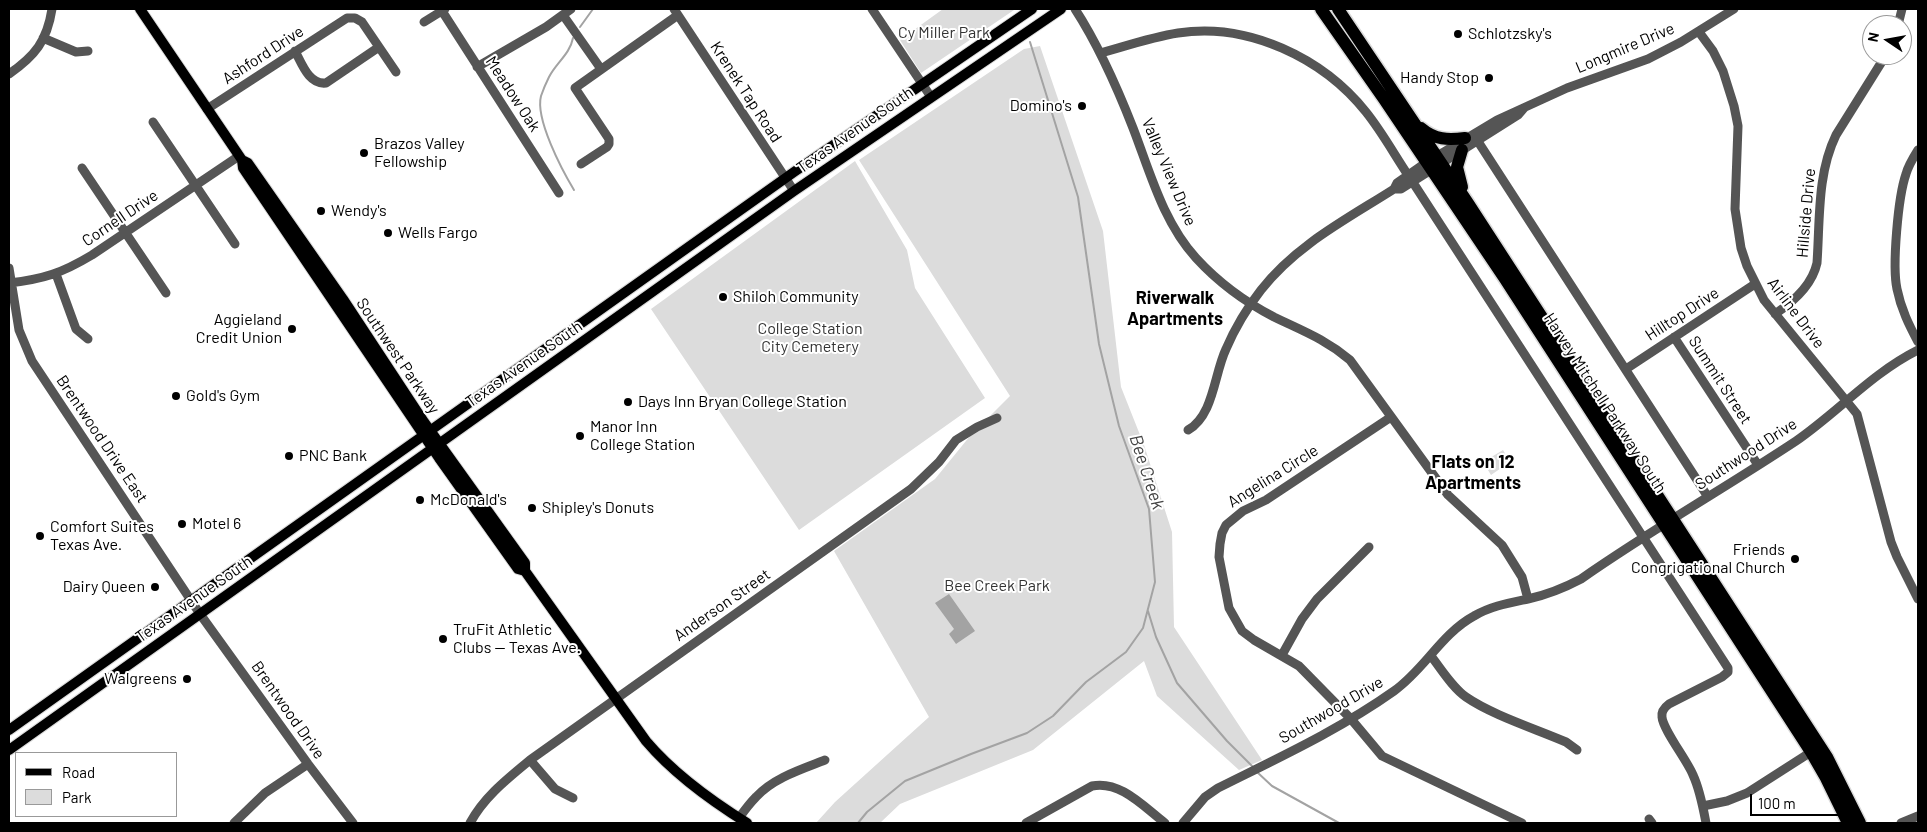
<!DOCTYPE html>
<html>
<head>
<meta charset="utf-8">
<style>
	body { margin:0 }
	#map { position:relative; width:1927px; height:832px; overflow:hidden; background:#fff; font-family:Barlow,sans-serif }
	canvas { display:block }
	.frame { position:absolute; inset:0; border:10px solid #000; pointer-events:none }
	.legend { position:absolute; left:15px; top:752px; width:162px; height:65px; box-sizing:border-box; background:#fff; border:1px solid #999; margin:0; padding:6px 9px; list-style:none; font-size:15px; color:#000 }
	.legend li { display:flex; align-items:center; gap:10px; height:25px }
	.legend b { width:25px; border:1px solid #999 }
	.north { position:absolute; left:1862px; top:15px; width:50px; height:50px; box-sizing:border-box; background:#fff; border:1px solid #999; border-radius:50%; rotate:282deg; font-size:14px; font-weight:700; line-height:20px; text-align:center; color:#000 }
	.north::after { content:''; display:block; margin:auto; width:18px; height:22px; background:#000; clip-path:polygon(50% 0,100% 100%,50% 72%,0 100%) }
	.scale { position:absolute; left:1750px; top:794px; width:94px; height:22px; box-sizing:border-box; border:2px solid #000; border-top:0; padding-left:6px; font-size:15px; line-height:18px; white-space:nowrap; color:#000; -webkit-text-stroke:4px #fff; paint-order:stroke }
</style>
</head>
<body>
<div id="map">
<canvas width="1927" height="832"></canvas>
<div class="frame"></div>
<ul class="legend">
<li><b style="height:6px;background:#000"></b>Road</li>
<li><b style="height:14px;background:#dcdcdc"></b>Park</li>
</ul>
<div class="north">N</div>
<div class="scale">100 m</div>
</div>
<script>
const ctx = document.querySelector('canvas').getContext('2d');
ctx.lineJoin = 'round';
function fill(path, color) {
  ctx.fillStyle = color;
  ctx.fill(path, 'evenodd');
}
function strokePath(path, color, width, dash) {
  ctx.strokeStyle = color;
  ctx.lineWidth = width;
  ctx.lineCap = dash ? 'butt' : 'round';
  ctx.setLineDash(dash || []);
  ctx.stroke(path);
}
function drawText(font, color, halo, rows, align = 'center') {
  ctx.font = font + ' Barlow,sans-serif';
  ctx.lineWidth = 4;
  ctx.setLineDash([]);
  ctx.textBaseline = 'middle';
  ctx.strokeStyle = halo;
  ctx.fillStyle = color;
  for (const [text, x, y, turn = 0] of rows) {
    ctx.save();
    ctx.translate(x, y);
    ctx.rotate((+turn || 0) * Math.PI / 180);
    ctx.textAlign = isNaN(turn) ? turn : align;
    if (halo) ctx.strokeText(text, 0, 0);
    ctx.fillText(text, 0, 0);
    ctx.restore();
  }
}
fill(new Path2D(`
	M943,9h71v1l-93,63 -21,-33z
	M1040,46l63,185 18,156 23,58 28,87 2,95 88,133 -23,10 -82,-74 -13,-35 -111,89 -133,54 -20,19h-64l19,-21 94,-85 -95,-166 101,-72 35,-43 40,-40 -151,-236 165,-111z
	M855,161l52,89 8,38 70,110 -186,132 -148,-221z
	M1503,450l7,12 -19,13 -8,-13z`), '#dcdcdc');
fill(new Path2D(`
	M949,594l26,37 -19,13 -7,-10 5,-5 -19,-26z`), '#a3a3a3');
strokePath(new Path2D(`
	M580,27l13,-18
	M573,38c-3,16 -17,25 -24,39 -3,6 -6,13 -8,19 -6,23 21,74 33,94
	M1148,611l8,26 21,46 50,58 27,27
	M1257,772l15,14 67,37
	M858,823l9,-11 38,-31 66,-27 56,-21 26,-17 33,-34 40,-30 17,-24 12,-46 -6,-73 -30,-83 -20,-82 -21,-147 -48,-155`), '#a3a3a3', 2);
const major = new Path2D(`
	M140,9l102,151 1,8 196,290 79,111 7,2
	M242,160l6,3 95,136 81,123 101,141v8l121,170c28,33 64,59 101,82
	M9,730l785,-558 238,-163
	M9,750l785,-559 267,-182`);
const highway = new Path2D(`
	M1321,9l63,90 121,180 306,473 15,26 22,45
	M1338,9l130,194 359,554 33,66
	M1421,128c14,12 27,12 44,10
	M1462,187l-5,-20 5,-17`);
strokePath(major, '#dbdbdb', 12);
strokePath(highway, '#dbdbdb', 15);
strokePath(new Path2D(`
	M674,9l120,182
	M872,9l59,88
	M1075,9c24,37 42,78 58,119 17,44 30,94 63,130 22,24 49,44 78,59 29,14 51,22 76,43l98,135 54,50 20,32 6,22
	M442,11l117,182
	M563,15l38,54
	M424,22l21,-13
	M1898,25l4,-16
	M1699,32l14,19 10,20 11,35 4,20 -3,83 6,39 6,18 17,34 93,114 34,128 6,15 21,42
	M43,38l33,14 12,-1
	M295,51c7,13 14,34 31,32l53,-36
	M1101,53c25,-7 51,-16 77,-20 70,-11 145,25 188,79 16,20 28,42 42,63
	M477,67l69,-40 25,-18
	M9,74c26,-18 38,-33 43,-65
	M207,109l140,-91h8l7,4 34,50
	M153,122l82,122
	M1477,140l231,357
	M1918,150c-5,8 -10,16 -12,24 -8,23 -14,92 -9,115 4,20 12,36 21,53
	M581,164l26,-17 2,-3v-5l-34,-51 103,-73
	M82,168l84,125
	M1412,181l316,487v4l-6,5 -53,27c-4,3 -8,7 -7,13 1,13 25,43 31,58 7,15 10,32 13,48
	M1394,189l3,-6 30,-21 70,-42 70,-32 81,-29 33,-17 53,-33
	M9,268l10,62 13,31 168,253 108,150 45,59
	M56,274l20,55 12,10
	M9,283c35,-4 53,-10 83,-28l147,-99
	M1775,314c18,-12 37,-28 42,-51 3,-43 0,-89 19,-128l50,-80
	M1674,337l84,128
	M1626,369l129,-85
	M1391,417l-125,83 -23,11 -17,14 -4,8 -2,11 -1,13 10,51 13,23 12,9 45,26 52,53 31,37 140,67
	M1188,430c26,-15 26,-56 38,-81 9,-21 21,-41 35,-59 35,-45 86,-71 133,-101h7l117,-74 6,-7
	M1282,655l20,-36 15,-20 52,-52
	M1431,656c11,14 21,31 35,41 26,18 70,32 100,45l11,8
	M530,760l25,29 18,9
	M1703,806l24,-5 20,-8 64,-41
	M739,818c5,-7 11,-15 17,-21 17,-19 46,-28 69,-37
	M1649,819l3,4
	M234,823l31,-30 43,-29
	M470,823c14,-26 37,-44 60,-63l381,-271 28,-27 17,-22 21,-13 20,-9
	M1026,823l66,-37c28,-6 52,21 73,37
	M1183,823l22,-26 13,-9c60,-30 121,-58 176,-97 31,-22 47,-57 80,-75 17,-10 35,-13 54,-17 18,-4 36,-11 53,-20 70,-49 144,-91 215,-138 42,-29 76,-68 122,-91
	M1901,823l17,-7`), '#555', 9);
strokePath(major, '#000', 10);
strokePath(highway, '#000', 12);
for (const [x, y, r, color] of [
	[1458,34,5,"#000"],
	[1489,78,5,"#000"],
	[1082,106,5,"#000"],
	[364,153,5,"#000"],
	[321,211,5,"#000"],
	[388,233,5,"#000"],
	[723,297,5,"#000"],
	[292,329,5,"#000"],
	[176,396,5,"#000"],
	[628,402,5,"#000"],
	[580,436,5,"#000"],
	[289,456,5,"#000"],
	[420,500,5,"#000"],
	[532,508,5,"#000"],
	[182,524,5,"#000"],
	[40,536,5,"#000"],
	[1795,559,5,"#000"],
	[155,587,5,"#000"],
	[443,639,5,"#000"],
	[187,679,5,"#000"]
]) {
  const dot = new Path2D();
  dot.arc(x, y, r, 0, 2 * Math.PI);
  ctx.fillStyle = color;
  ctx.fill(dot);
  strokePath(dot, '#fff', 2);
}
drawText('16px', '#333', '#fff', [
	["Cy Miller Park",944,33],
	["College Station",810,329],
	["City Cemetery",810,347],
	["Bee Creek Park",997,586]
]);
drawText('16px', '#000', '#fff', [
	["Schlotzsky's",1468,34],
	["Handy Stop",1479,78,"right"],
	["Domino's",1072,106,"right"],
	["Brazos Valley",374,144],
	["Fellowship",374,162],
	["Wendy's",331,211],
	["Wells Fargo",398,233],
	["Shiloh Community",733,297],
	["Aggieland",282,320,"right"],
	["Credit Union",282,338,"right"],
	["Gold's Gym",186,396],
	["Days Inn Bryan College Station",638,402],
	["Manor Inn",590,427],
	["College Station",590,445],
	["PNC Bank",299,456],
	["McDonald's",430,500],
	["Shipley's Donuts",542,508],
	["Motel 6",192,524],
	["Comfort Suites",50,527],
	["Texas Ave.",50,545],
	["Friends",1785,550,"right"],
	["Congrigational Church",1785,568,"right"],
	["Dairy Queen",145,587,"right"],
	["TruFit Athletic",453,630],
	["Clubs — Texas Ave.",453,648],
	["Walgreens",177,679,"right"]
], 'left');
drawText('16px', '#000', '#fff', [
	["Longmire Drive",1625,48,-23],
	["Ashford Drive",263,55,-33],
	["Krenek Tap Road",746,92,57],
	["Meadow Oak",513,94,57],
	["Texas Avenue South",855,130,-35],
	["Valley View Drive",1169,172,67],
	["Hillside Drive",1806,213,-85],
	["Cornell Drive",120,218,-34],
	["Airline Drive",1796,313,53],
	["Hilltop Drive",1682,314,-33],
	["Southwest Parkway",398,356,56],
	["Texas Avenue South",524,364,-35],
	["Summit Street",1720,380,57],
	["Harvey Mitchell Parkway South",1605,403,57],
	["Brentwood Drive East",102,439,56],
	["Southwood Drive",1746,454,-33],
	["Angelina Circle",1273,476,-32],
	["Texas Avenue South",194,599,-35],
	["Anderson Street",722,605,-35],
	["Brentwood Drive",288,710,55],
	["Southwood Drive",1331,710,-30]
]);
drawText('bold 18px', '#000', '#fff', [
	["Riverwalk",1175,298],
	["Apartments",1175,319],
	["Flats on 12",1473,462],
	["Apartments",1473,483]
]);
drawText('italic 18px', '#444', '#fff', [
	["Bee Creek",1147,472,72]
]);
</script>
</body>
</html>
